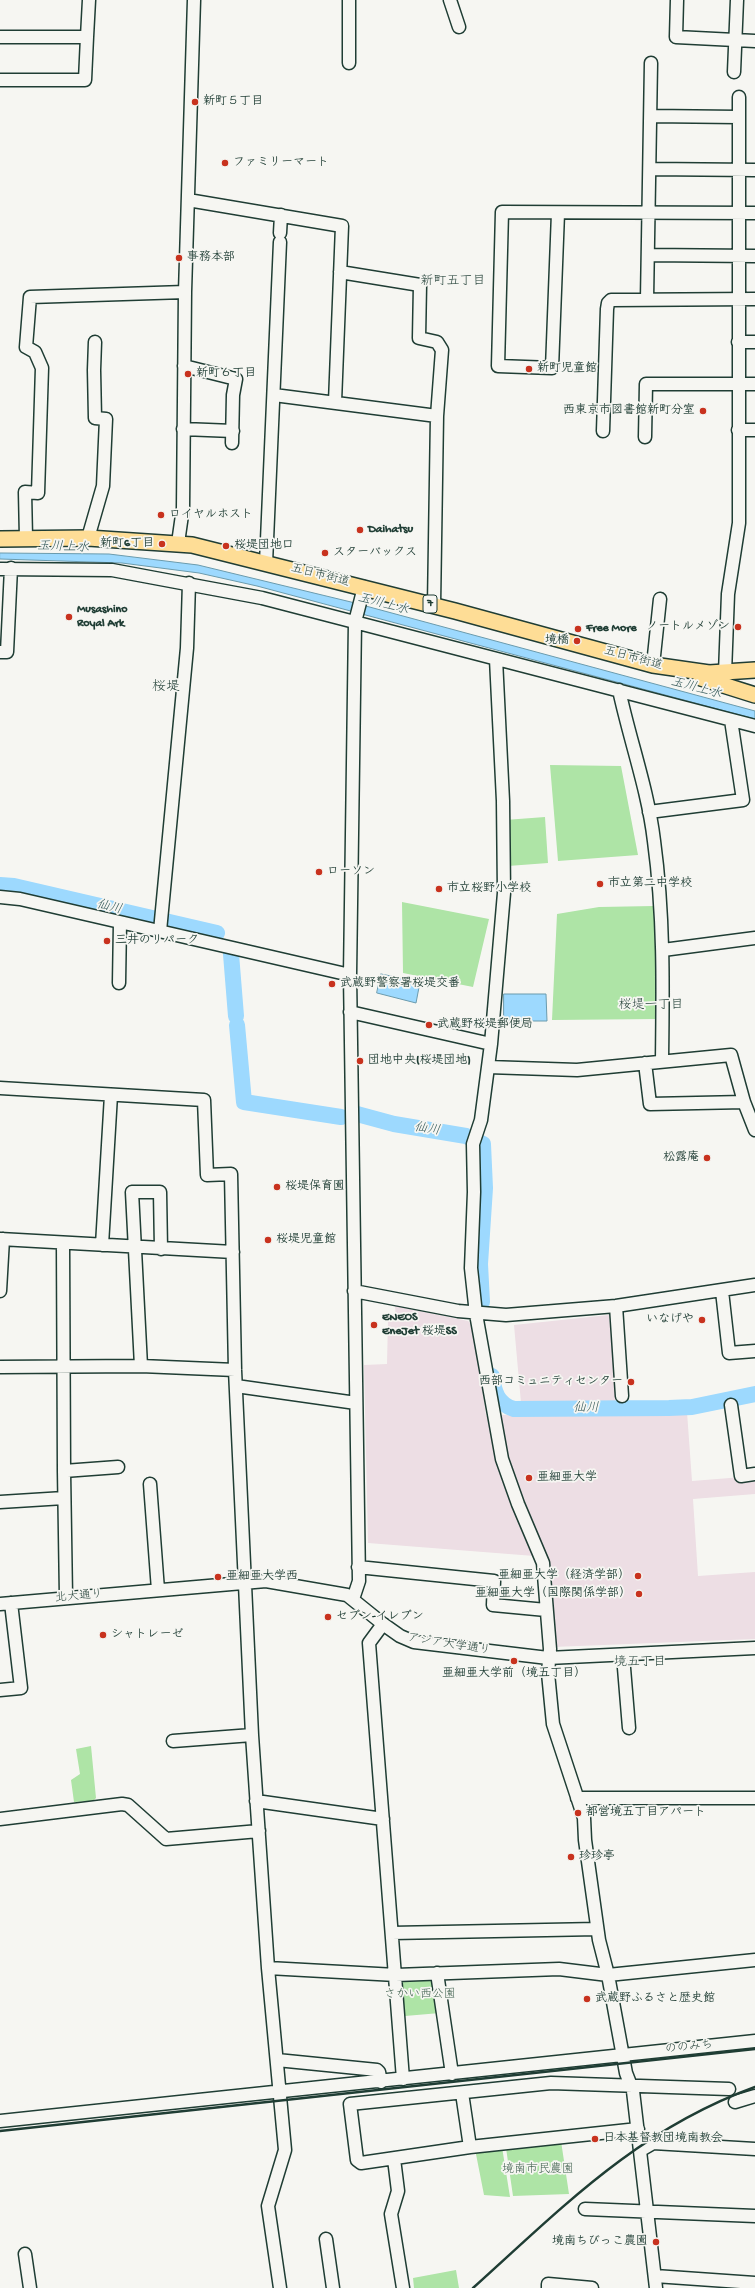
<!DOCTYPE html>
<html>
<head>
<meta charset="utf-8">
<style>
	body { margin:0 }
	canvas { display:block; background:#f6f6f2 }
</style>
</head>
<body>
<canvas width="755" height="2288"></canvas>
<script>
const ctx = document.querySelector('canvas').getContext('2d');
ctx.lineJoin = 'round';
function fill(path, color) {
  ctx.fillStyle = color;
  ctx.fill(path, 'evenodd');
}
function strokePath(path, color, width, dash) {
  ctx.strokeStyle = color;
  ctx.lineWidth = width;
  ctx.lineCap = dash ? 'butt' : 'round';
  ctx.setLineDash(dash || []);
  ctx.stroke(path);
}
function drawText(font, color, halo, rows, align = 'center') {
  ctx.font = font + ' "Gochi Hand","Klee One",sans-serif';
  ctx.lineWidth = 3.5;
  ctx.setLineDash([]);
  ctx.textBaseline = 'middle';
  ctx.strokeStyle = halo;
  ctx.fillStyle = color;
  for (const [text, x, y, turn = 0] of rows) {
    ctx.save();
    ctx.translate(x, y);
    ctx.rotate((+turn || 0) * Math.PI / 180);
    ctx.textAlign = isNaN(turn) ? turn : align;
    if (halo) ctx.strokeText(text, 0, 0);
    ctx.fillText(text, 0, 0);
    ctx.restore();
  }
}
fill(new Path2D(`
	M395,1306l73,15 6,6 12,89 36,-2 -8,-89 95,-10 8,97h70l5,69 63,-5v18l-62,5 5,77 57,-4v67l-202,8 -6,-90 -179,-14 -4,-178 23,-1 1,-44 8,-1z`), '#eddee4');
fill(new Path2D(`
	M550,765l71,1 17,89 -80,6z
	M545,817l3,46 -40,3 -3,-46z
	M402,902l87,17 -16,68 -70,-14z
	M654,906l3,113 -105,1 5,-106 42,-7z
	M91,1746l5,52 -3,3 -19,1 -3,-22 9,-6 -4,-25z
	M435,1975l5,38 -35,3 -4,-39z
	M561,2141l8,53 -56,2 -7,-48z
	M502,2147l8,50 -26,-2 -9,-46z
	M456,2270l3,18h-45l-1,-10z`), '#aee4a6');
const water = new Path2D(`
	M0,553l109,1 89,11 153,37 404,109v8l-498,-133 -58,-13 -77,-10 -122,-4z
	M381,974l39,8 -4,21 -39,-10z
	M504,994h42l1,27h-43z`);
fill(water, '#9dd9fe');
strokePath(water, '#6b9bad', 1);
strokePath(new Path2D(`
	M0,885l14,1 203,47
	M231,954l5,62
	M237,1025l7,77 97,15
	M357,1114l37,10 72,12 17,8 2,44 -5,76 2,38
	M492,1376c2,15 5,28 22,33l155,-1 23,-1 63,-13`), '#9dd9fe', 16);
const minor = new Path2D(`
	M450,0l9,27
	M677,0l-1,37 79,4
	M0,37h87l-2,43h-85
	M87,37l2,-37
	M349,63v-63
	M734,72l3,-72
	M651,116l87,1
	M650,169l105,1
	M188,200l154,26 -7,176
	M558,213l-6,155 -54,-2 4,-154 253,1
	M280,233l1,-18
	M648,255l107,1
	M340,272l80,13 -1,53 18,4 5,8 -5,66 -3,189
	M647,299l4,-236
	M738,342h17
	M184,366l52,13 -3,16 -1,48
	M274,395l163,21
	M183,429l50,2
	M738,430h17
	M603,431l4,-122 1,-6 3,-3 144,-1
	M645,437l1,-53h109
	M26,538l-1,-46 13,1 4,-125 -7,-16 -9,-5 4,-50 155,-5
	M88,538l15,-52 3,-67 -11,-1 -1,-48 1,-28
	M178,543l5,-35 2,-216 9,-292
	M266,563l14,-321
	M0,569l112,1 150,28 493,128
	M0,652h7l4,-84
	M496,659l7,142 1,92 -13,151 -10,76 -8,24 1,48 -3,76 5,46 26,145 16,45 25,59 7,86 -2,24 5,51 31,94 1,22 14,100 9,35 18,98 7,18 23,197
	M653,665l7,-66
	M725,673l3,-79 11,-71v-426
	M619,690c11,51 29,100 35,151 10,73 9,146 8,219
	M649,812l94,-12 -12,-80
	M0,897l20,2 330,76
	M160,931l27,-283 2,-65
	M663,950l92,-12
	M119,983l1,-60
	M350,1012l141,32
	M645,1063l5,41 94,-2
	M488,1067l89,3 154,-15 13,47 11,28
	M0,1088l204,12 3,75 24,-1 4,196 17,365 16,233 17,182 -17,56 12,82
	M0,1239l233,13
	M63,1243l1,228 2,126
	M102,1245l9,-150
	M0,1291l3,-52
	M354,1291l104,20 48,4 110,-9 139,-21
	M722,1291l7,62 26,-2
	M616,1306l6,90
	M141,1366l-9,-174h28l1,57
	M0,1367l141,-1 94,4
	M236,1386l120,17
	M731,1405l10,71 14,-2
	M64,1471l54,-4
	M150,1484l8,106
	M0,1502l64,-4
	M358,1567l136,14 -1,24 53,5
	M353,1599l6,-18 -9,-606 5,-353 9,-35
	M0,1604l266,-23 81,14 36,29 17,12 14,6 134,16 207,-10
	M383,1624l-14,19 34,436
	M623,1656l6,72
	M0,1690l21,-2 -10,-85
	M173,1741l79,-6
	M577,1798h178
	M256,1801l127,18
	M0,1819l122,-15 6,1 38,34 93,-8
	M392,1933l205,-4
	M268,1968l128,7 163,-6 49,6 147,-15
	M437,1973l15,101
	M277,2060l100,10 2,2 2,10
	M462,2093l8,54
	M735,2102l20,-6
	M0,2121l755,-80
	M638,2129l-168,18 -109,16 -4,-3 -7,-56 201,-21 178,6
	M641,2150l12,-7 102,6
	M394,2159l4,32 -7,23 12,74
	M585,2209l170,7
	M326,2239l7,49
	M25,2254l5,34
	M655,2276l100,7
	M548,2288v-4l44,4`);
const major = new Path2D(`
	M0,539l88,-1 104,7 263,66 198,54 56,8 46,-3
	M701,678l54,17`);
strokePath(minor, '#1f3d34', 15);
strokePath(major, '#1f3d34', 18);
strokePath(minor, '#f6f6f2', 12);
strokePath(major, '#fedd96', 15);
strokePath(new Path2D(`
	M0,2131l755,-82
	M473,2288c91,-82 164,-158 282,-201`), '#1f3d34', 2.5);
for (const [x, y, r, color] of [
	[195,102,4,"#c8321e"],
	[225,163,4,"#c8321e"],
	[179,258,4,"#c8321e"],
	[529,369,4,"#c8321e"],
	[188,374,4,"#c8321e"],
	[703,411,4,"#c8321e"],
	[161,515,4,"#c8321e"],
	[360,530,4,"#c8321e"],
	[162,544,4,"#c8321e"],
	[226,546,4,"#c8321e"],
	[325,553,4,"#c8321e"],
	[69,617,4,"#c8321e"],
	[738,627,4,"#c8321e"],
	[578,629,4,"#c8321e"],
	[577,641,4,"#c8321e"],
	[319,872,4,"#c8321e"],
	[600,884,4,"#c8321e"],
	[439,889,4,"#c8321e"],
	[107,941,4,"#c8321e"],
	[332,984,4,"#c8321e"],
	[429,1025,4,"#c8321e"],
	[360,1061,4,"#c8321e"],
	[707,1158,4,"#c8321e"],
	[277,1187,4,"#c8321e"],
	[268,1240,4,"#c8321e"],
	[702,1320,4,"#c8321e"],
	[374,1325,4,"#c8321e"],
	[631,1382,4,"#c8321e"],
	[529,1478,4,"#c8321e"],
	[638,1576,4,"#c8321e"],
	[218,1577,4,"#c8321e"],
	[639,1594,4,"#c8321e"],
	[328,1617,4,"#c8321e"],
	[103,1635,4,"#c8321e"],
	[514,1661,4,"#c8321e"],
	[578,1813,4,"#c8321e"],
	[571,1857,4,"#c8321e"],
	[587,1999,4,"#c8321e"],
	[595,2139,4,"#c8321e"],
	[656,2242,4,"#c8321e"]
]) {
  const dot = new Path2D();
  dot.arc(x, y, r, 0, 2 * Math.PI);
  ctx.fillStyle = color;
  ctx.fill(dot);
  strokePath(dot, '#f6f6f2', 1.5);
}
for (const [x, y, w] of [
	[430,604,14]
]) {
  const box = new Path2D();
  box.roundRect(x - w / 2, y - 9, w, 18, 3);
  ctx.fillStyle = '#f6f6f2';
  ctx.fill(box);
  strokePath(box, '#1f3d34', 1);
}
drawText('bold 11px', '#1f3d34', null, [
	["7",430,604]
]);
drawText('bold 12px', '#1f3d34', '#f6f6f2', [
	["新町５丁目",203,102],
	["ファミリーマート",233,163],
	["事務本部",187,258],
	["新町児童館",537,369],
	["新町６丁目",196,374],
	["西東京市図書館新町分室",695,411,"right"],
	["ロイヤルホスト",169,515],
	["Daihatsu",368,530],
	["新町6丁目",154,544,"right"],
	["桜堤団地口",234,546],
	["スターバックス",333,553],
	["Musashino",77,610],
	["Royal Ark",77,624],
	["ノートルメゾン",730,627,"right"],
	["Free More",586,629],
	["境橋",569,641,"right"],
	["ローソン",327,872],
	["市立第二中学校",608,884],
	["市立桜野小学校",447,889],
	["三井のリパーク",115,941],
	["武蔵野警察署桜堤交番",340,984],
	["武蔵野桜堤郵便局",437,1025],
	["団地中央(桜堤団地)",368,1061],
	["松露庵",699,1158,"right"],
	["桜堤保育園",285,1187],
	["桜堤児童館",276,1240],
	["ENEOS",382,1318],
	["EneJet 桜堤SS",382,1332],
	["いなげや",694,1320,"right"],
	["西部コミュニティセンター",623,1382,"right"],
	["亜細亜大学",537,1478],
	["亜細亜大学（経済学部）",630,1576,"right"],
	["亜細亜大学西",226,1577],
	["亜細亜大学（国際関係学部）",631,1594,"right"],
	["セブン-イレブン",336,1617],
	["シャトレーゼ",111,1635],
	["亜細亜大学前（境五丁目）",514,1674,"center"],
	["都営境五丁目アパート",586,1813],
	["珍珍亭",579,1857],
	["武蔵野ふるさと歴史館",595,1999],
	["日本基督教団境南教会",603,2139],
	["境南ちびっこ農園",648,2242,"right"]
], 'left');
drawText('12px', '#1f3d34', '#f6f6f2', [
	["五日市街道",320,576,14],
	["五日市街道",633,659,15],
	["北大通り",79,1597,-5],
	["アジア大学通り",449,1645,9],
	["ののみち",689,2048,-6]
]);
drawText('12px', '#3c5e4b', '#f6f6f2', [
	["さかい西公園",420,1995],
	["境南市民農園",538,2170]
]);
drawText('13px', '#1f3d34', '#f6f6f2', [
	["新町五丁目",453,282],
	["桜堤一丁目",651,1006],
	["境五丁目",640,1663]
]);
drawText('italic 13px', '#385c5c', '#f6f6f2', [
	["玉川上水",63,548,2],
	["玉川上水",383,605,15],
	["玉川上水",696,689,15],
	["仙川",109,908,13],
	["仙川",427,1130,9],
	["仙川",586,1409]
]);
drawText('14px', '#1f3d34', '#f6f6f2', [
	["桜堤",166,688]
]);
</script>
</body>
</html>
